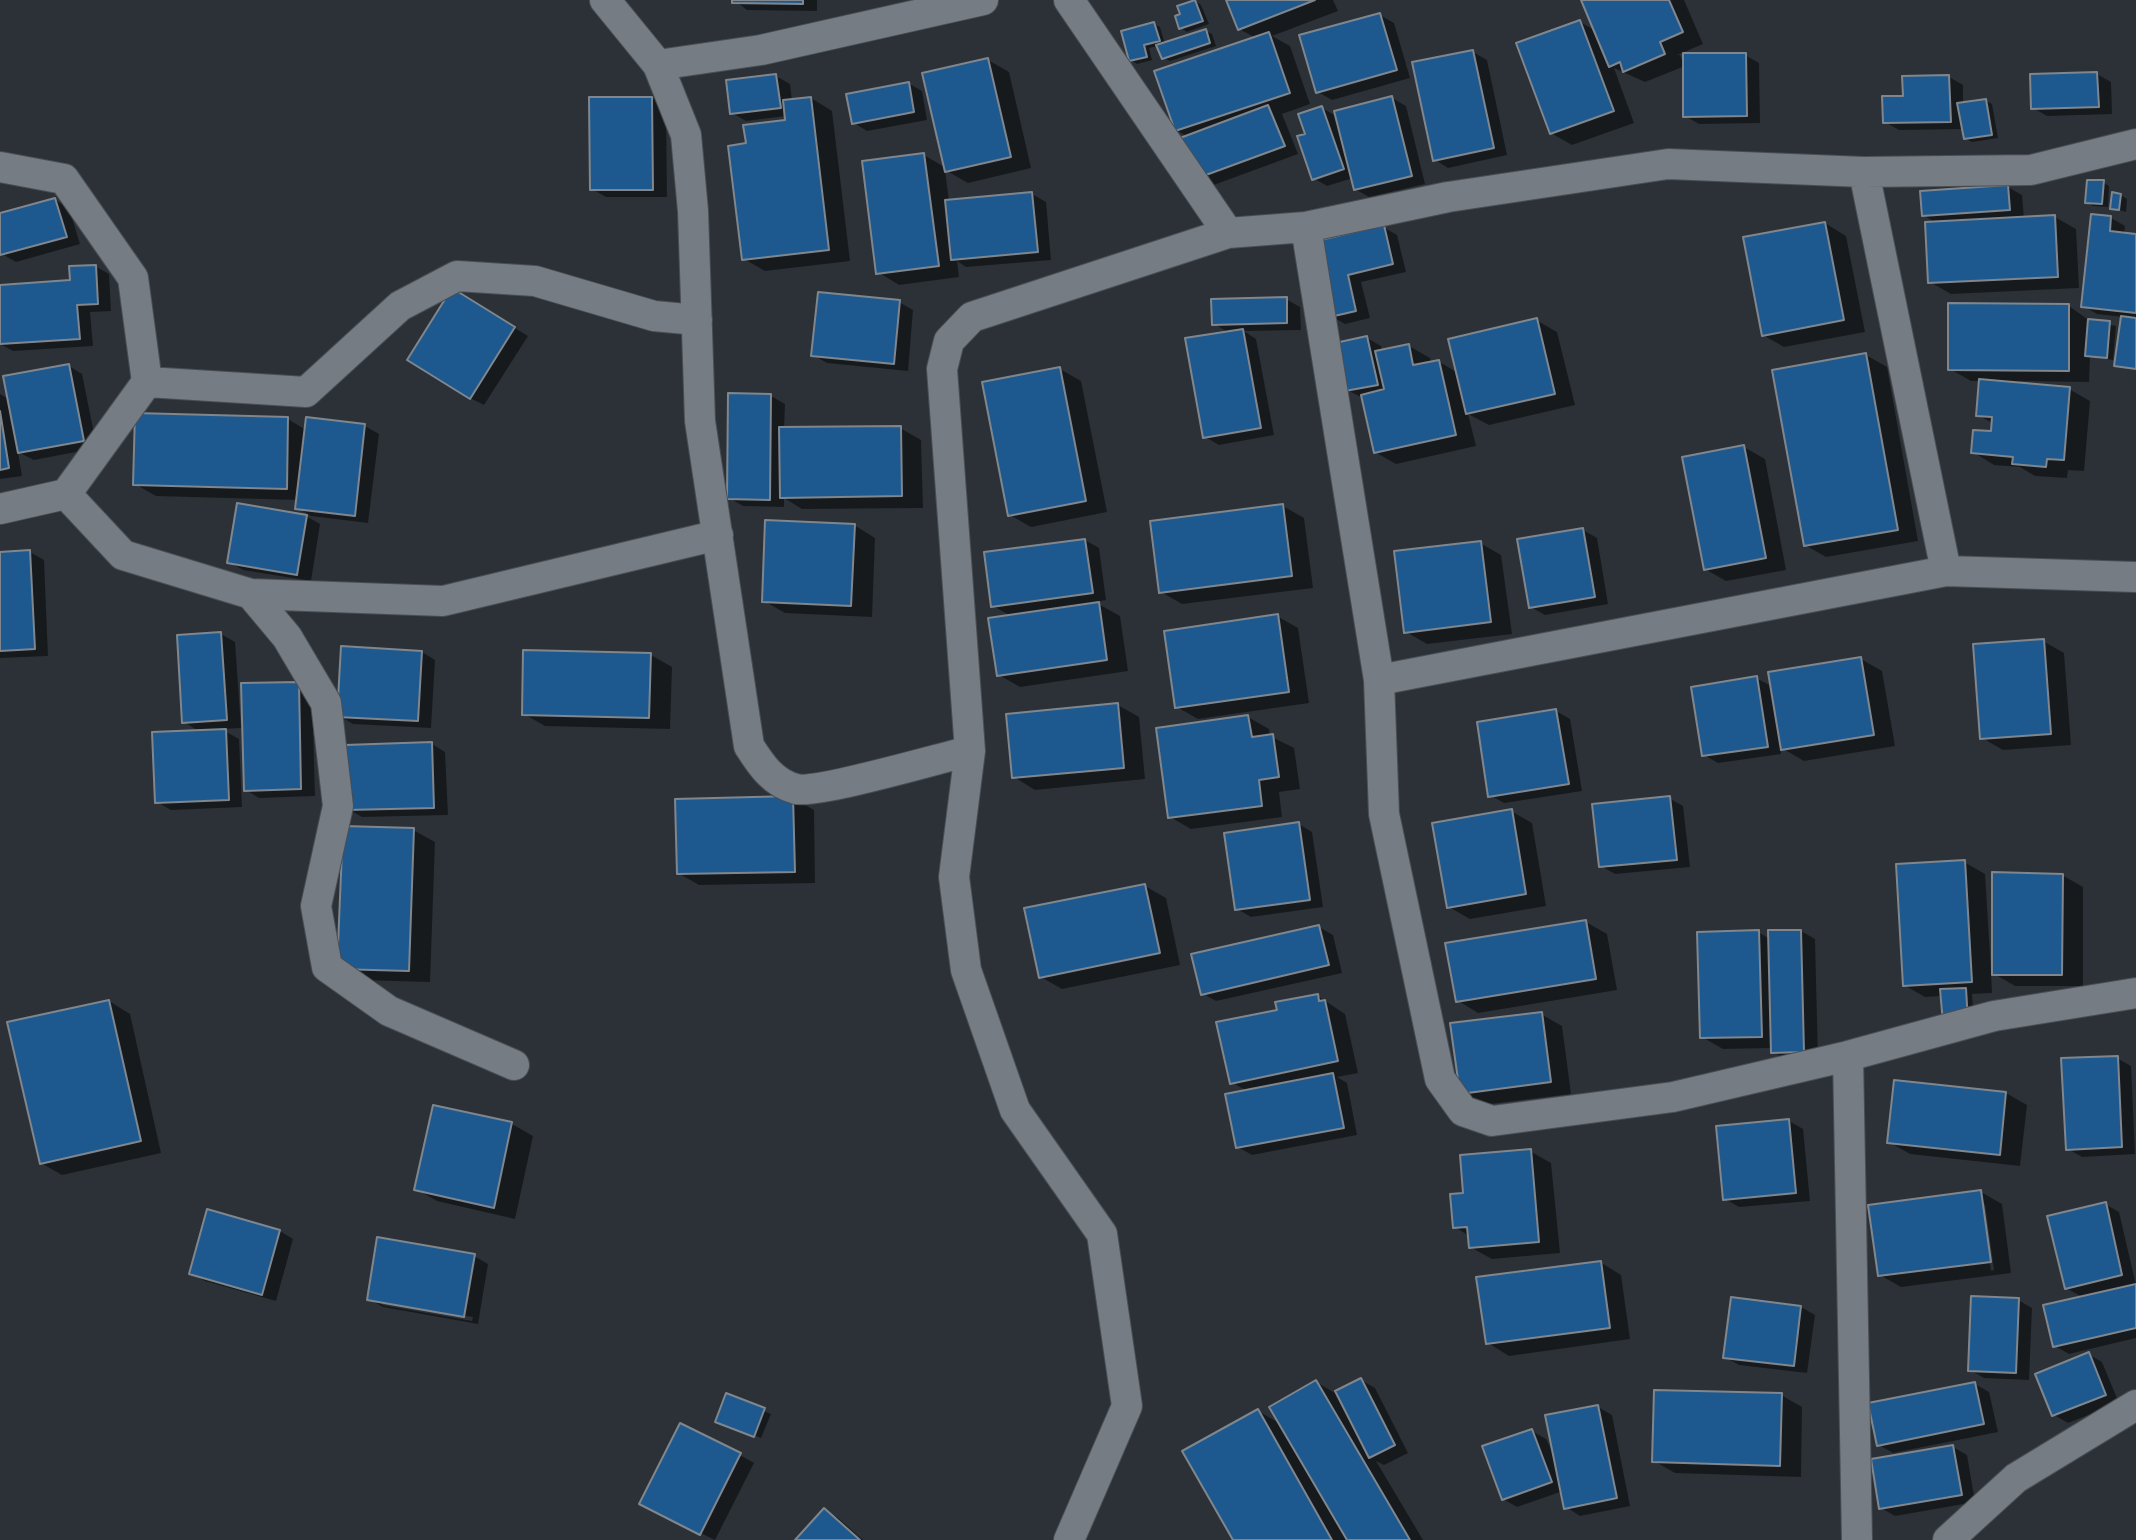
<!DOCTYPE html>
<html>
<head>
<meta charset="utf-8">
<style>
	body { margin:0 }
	canvas { display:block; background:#2b3137 }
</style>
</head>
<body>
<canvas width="2136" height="1540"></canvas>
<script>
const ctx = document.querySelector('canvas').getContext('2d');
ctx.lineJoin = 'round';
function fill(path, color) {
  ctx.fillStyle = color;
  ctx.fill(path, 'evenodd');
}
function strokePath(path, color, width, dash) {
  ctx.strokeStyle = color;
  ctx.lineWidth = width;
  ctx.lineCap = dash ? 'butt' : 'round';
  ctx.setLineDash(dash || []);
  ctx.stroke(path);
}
fill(new Path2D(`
	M734,0h83v11l-70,-1z
	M1228,0h105l5,11 -66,25 18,10 20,58 -28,10 16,40 -87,32 -23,-49 -12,-7 80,-92 -17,-9z
	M1583,0h101l19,44 -26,11h3l4,10 61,-10 14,8 1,60 -61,1 -14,-8v-50l-40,16 -31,-14 20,55 -62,22 -21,-12 29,-111 16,9z
	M1195,1l6,4 8,19 -22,8 -6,-4z
	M1380,15l14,8 16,55 -78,22 -14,-8z
	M1154,24l6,3 5,17 41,-13 6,3 4,12 -46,15 -7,-3 -5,-12 -9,2 3,12 -15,4 -6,-4z
	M1473,52l14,8 20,95 -59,13 -14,-9z
	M988,60l21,12 22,96 -63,15 -23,-13 4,31 83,-7 14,8 5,58 -85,7 -9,-6 2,16 -60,8 -21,-13 46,-117 22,13z
	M2097,74l14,8 1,32 -65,2 -14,-8z
	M776,76l14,8 2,17 19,-3 21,13 18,150 -85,10 -21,-12 3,-114 40,-23 -1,-6 -40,5 -14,-8z
	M1949,77l14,8v19l22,-4 7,4 6,34 -26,4 -7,-4 -1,-9 -65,1 -14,-8 20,-25z
	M908,83l14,8 5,29 -60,11 -13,-8z
	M652,98l14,8 1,91h-61l-14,-8z
	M1392,98l14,8 19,78 -56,13 -14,-8 -2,-11 -26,8 -14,-8 -6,-43 15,-27 16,9z
	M2103,182l6,4 -1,21 -15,-1 -6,-4z
	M2008,187l14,8 2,24 31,-2 21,12 3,59 -128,6 -21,-12 6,-59 -13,-8z
	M2121,195l6,4 -1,13 -14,-4z
	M55,200l14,8 11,36 -64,18 -14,-8 -2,-39z
	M2092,216l19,2 14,8 -1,9 12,1v134l-20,-5 7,-48 -26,-3 -14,-8z
	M1825,223l21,13 19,96 -81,15 -21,-12z
	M1383,227l14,8 9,37 -45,10 9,36 -25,6 -14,-8 -17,-73z
	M95,266l14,8 2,37 -21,1 3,34 -80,5 -13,-7v-57l72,-5z
	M466,298l62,38 -44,69 -14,-7z
	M1286,299l14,8 1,23 -57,1 12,8 18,96 -55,10 -14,-8 24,-104 -16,-10z
	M899,302l14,8 -5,61 -81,-8 -14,-8z
	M2069,306l21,15 26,5 -3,34 -23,-4 -1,26 -70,-1 -1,3 51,5 21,12 -6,70 -16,-1 -1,8 -32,-2 -15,-9 -26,-2 -21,-13 20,-19 1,-9 -16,-9 3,-34h-10l-21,-12z
	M1536,320l21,12 18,73 -86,20 -21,-11 8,32 -80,18 -21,-12 -12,-54 -16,-8 20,-52 14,8 1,5 27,-5 21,12 1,5 7,-2 20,12z
	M1866,355l21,12 31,174 -92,16 -21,-12z
	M69,366l13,8 15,74 -63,12 -16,-8 4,24 -22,3v-85l10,6z
	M1060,369l21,12 26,131 -76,15 -21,-12z
	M771,396l14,8 -1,25 116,-1 21,12 2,68 -121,1 -18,-11v9l-41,-1 -14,-8z
	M288,419l18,11 1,-11 58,7 14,8 -11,89 -57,-7 -14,-8 1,-8 -142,-4 -21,-12z
	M1744,447l21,12 21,111 -60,11 -21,-12z
	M1283,506l21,12 9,70 -131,16 -21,-12z
	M306,516l14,8 -9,57 -68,-11 -14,-8z
	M854,525l21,13 -3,79 -87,-4 -21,-12z
	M1583,530l14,8 11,66 -63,11 -14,-8z
	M1085,540l14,8 7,52 -11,2 25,14 8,55 -108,16 -21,-12 12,-59 -18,-10z
	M1480,543l21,12 11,79 -85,10 -21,-12z
	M30,552l14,8 4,96 -48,2v-105z
	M1277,616l21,12 11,75 -111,16 -21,-12z
	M221,634l14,8 6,86 -20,1 18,10 3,68 -71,3 -14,-8 43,-70 -16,-10z
	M2043,641l21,12 7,92 -68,5 -21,-12z
	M422,652l13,8 -4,68 -78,-4 -14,-8z
	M651,655l21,12 -2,62 -125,-3 -21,-12z
	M1861,659l21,12 13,75 -91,15 -24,-14 1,7 -63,9 -14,-8 52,-77 17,9z
	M298,683l14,8 3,105 -56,2 -13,-8z
	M1118,705l21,12 6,62 -110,11 -21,-13z
	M1556,711l14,8 12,72 -78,12 -14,-8z
	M1248,717l21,12 1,7 24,12 6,41 -21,3 3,25 -91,12 -21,-12z
	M432,744l13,8 3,63 -86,2 -14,-8z
	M793,798l21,12 1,73 -116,2 -21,-12z
	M1669,798l14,8 7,61 -75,7 -14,-8z
	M1511,811l21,12 14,83 -76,13 -21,-12z
	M1299,824l13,8 11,75 -72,10 -14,-8z
	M413,830l22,12 -5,140 -70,-2 -21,-12z
	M1964,862l21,12 6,96 71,-95 21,12v99h-68l-24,-14 1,21 -20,1 2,30 -32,-28 -17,1 -21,-12z
	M1145,886l21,12 14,67 -118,24 -21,-12z
	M1586,922l21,12 10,56 -139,23 -21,-13z
	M1319,927l14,8 9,38 -126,28 -14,-8z
	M1801,931l14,8 3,120 -31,1 -14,-8v-4l-50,1 -21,-12 56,-105 12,7z
	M1318,996l27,18 13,59 -21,4 10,6 10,52 -105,20 -14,-8 9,-56 -16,-9 48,-70z
	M109,1001l21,13 31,139 -99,22 -21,-12z
	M1541,1014l21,12 9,68 -89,11 -21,-12z
	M2117,1058l14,8 4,88 -53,3 -14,-8z
	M2006,1093l21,12 -7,61 -110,-12 -21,-12z
	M434,1107l78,17 21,12 -18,83 -78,-18 -21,-12z
	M1789,1121l14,8 7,72 -71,6 -14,-8z
	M1530,1151l21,12 9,90 -68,6 -22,-12 -1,-11 -14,-9 10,-32z
	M1981,1192l21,12 9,69 -110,14 -21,-12zM1981,1204h4l9,66 -3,1z
	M2105,1204l14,8 17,73v53l-67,16 -14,-8 29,-48 -18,-10z
	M280,1231l13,8 -17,62 -71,-20 -14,-8z
	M474,1256l14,8 -10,60 -95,-17 -14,-8zM382,1301l91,16 -1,4 -90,-16z
	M1600,1262l21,13 9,64 -121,17 -21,-13z
	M1732,1299l69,8 14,8 -8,58 -68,-8 -14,-8z
	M2018,1300l14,8 -3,72 -45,-2 -14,-8z
	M2088,1354l14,8 17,41 -51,20 -14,-8z
	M1361,1380l14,8 33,65 -24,12 -8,-4 47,79h-188l23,-129 23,13 35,-42 19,11z
	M1975,1384l14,8 9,40 -105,21 -14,-8z
	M1781,1395l21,12 -1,70 -126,-4 -21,-12z
	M727,1396l44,18 -10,24 -39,-15z
	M1598,1407l14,8 18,91 -50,10 -14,-9 -3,-16 -46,16 -14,-8 29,-68 14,8 10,20z
	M1953,1447l14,8 8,47 -80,14 -14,-8z
	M740,1455l14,8 -39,77 -60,-29z
	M824,1510l14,8 25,22h-66z`), '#0007');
const building = new Path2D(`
	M732,0h71v4l-71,-1z
	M1195,0l8,21 -24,8 -4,-13 5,-2 -3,-8z
	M1226,0h89l-77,30z
	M1581,0h88l14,32 -23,10 5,12 -42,18 -3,-10 -11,5z
	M1380,13l17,57 -81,23 -17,-58z
	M1580,20l34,91 -64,23 -34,-91z
	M1154,22l6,19 -16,4 3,12 -18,4 -8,-30z
	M1206,29l4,14 -48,16 -6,-14z
	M1269,32l21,61 -115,38 -21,-60z
	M1473,50l21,98 -61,13 -21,-99z
	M1683,53h63l1,63 -64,1z
	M988,58l23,99 -66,15 -23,-99z
	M2097,72l2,35 -68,2 -1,-35z
	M776,74l5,34 -51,6 -4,-34z
	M1949,75l2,47 -68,1 -1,-27h21l-1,-20z
	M909,82l5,30 -62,12 -6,-30z
	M1392,96l20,80 -58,14 -20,-79z
	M589,97h63l1,93h-63z
	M811,97l18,153 -87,10 -14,-114 18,-3 -3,-18 42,-5 -2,-20z
	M1986,99l6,36 -28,4 -7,-36z
	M1268,105l17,41 -90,33 -15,-41z
	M1322,106l22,63 -32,11 -15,-44 8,-2 -7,-20z
	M924,153l15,113 -63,8 -14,-113z
	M2087,180h17l-2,24 -17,-1z
	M2008,185l2,25 -88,6 -2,-25z
	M1032,192l6,60 -87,8 -6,-60z
	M2112,192l9,2 -2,16 -9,-1z
	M55,198l12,39 -67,18v-42z
	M2091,214l20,2 -1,15 26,3v79l-55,-6z
	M2055,215l3,62 -130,6 -3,-61z
	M1825,222l19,98 -82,16 -19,-99z
	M1384,225l9,39 -45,11 8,36 -26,6 -18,-75z
	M96,265l2,39 -21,1 3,34 -80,5v-59l70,-5 -1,-14z
	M452,288l63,39 -45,72 -63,-39z
	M818,292l82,8 -6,64 -83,-8z
	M1287,297v26l-75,2 -1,-26z
	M1948,303l121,1v67l-121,-1z
	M2121,316l15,2v51l-22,-3z
	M1537,318l18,76 -89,20 -18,-75z
	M2088,319l22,2 -3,37 -22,-2z
	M1243,329l18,99 -58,10 -18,-100z
	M1367,336l11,49 -33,6 -10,-48z
	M1409,344l4,21 26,-5 17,75 -82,18 -13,-58 23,-6 -9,-38z
	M1866,353l32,177 -94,16 -32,-176z
	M69,364l15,77 -66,12 -15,-77z
	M1060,367l26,134 -78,15 -26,-134z
	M1979,379l91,8 -6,73 -17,-1 -1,8 -34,-3 1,-7 -42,-4 2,-23 18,1 1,-14 -16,-1z
	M728,393l43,1 -1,106 -43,-1z
	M0,411l9,57 -9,2z
	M135,413l153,4 -1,72 -154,-4z
	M306,417l59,7 -10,92 -60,-7z
	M901,426l1,70 -122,2 -1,-71z
	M1744,445l22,113 -62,12 -22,-113z
	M237,503l70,12 -10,60 -70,-12z
	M1283,504l9,72 -133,17 -9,-72z
	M765,520l90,4 -4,82 -89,-4z
	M1583,528l12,69 -66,11 -12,-69z
	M1085,539l8,54 -102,14 -7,-55z
	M1481,541l10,81 -87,11 -10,-82z
	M30,550l5,99 -35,2v-99z
	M1099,602l8,58 -110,16 -9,-58z
	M1278,614l11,78 -114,16 -11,-77z
	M221,632l6,88 -45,3 -5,-88z
	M2044,639l7,95 -71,5 -7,-95z
	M341,646l81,5 -4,70 -81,-4z
	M523,650l128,3 -2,65 -127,-3z
	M1861,657l13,78 -93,15 -13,-78z
	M1757,676l11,71 -66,9 -11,-69z
	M299,682l2,107 -57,2 -3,-108z
	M1118,703l6,65 -112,10 -6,-64z
	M1556,709l13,75 -81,13 -11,-75z
	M1248,715l4,22 21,-3 6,43 -20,3 3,26 -94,12 -12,-90z
	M226,729l3,71 -74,3 -3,-71z
	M432,742l2,66 -88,2 -1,-65z
	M793,796l2,76 -118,2 -2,-75z
	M1670,796l7,64 -78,7 -7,-63z
	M1512,809l14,85 -79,14 -15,-85z
	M1299,822l11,78 -75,10 -11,-77z
	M343,826l71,2 -5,143 -72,-2z
	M1965,860l7,122 -69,4 -7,-122z
	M1992,872l71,2 -1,101h-70z
	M1145,884l15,69 -121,25 -15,-70z
	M1586,920l10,59 -140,23 -11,-59z
	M1319,925l10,40 -128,30 -10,-41z
	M1759,930l3,107 -62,1 -3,-106z
	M1768,930h33l3,122 -33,1z
	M1966,988l2,34 -25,1 -3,-34z
	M1318,994l1,7 6,-1 13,61 -108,23 -14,-62 61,-12 -2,-8z
	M109,1000l32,141 -101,23 -33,-142z
	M1542,1012l9,70 -91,12 -10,-71z
	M2118,1056l4,91 -56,3 -5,-92z
	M1333,1073l11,55 -108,20 -11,-54z
	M1894,1080l112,12 -6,63 -113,-12z
	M433,1105l79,17 -18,86 -80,-18z
	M1789,1119l7,74 -73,7 -7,-74z
	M1531,1149l8,93 -70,6 -2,-21 -14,1 -3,-34 13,-1 -3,-38z
	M1981,1190l10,72 -113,14 -10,-71z
	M2106,1202l16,73 -57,14 -18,-73z
	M207,1209l73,21 -18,65 -73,-21z
	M377,1237l98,17 -11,63 -97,-17z
	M1601,1261l9,67 -124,16 -10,-67z
	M2136,1284v44l-83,19 -10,-42z
	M1971,1296l48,2 -3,75 -48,-2z
	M1731,1297l70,9 -7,60 -71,-8z
	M2089,1352l17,43 -54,21 -17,-42z
	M1361,1378l34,67 -26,13 -34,-67z
	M1316,1380l94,160h-63l-78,-133z
	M1975,1382l9,42 -107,22 -9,-43z
	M1654,1390l128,3 -2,73 -128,-4z
	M726,1393l39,15 -11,29 -39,-15z
	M1598,1405l19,93 -53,11 -19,-94z
	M1258,1409l74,131h-99l-51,-89z
	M680,1423l61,30 -41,82 -61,-31z
	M1532,1429l20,53 -50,18 -20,-54z
	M1953,1445l9,50 -83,14 -8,-50z
	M824,1508l36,32h-65z`);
fill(building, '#1d598e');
strokePath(building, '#7f868d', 2);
const street = new Path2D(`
	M605,0l53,65 28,70 7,76 7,210 49,325c12,19 24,37 47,43 22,5 144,-31 174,-38
	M1069,0l159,233
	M658,65l103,-15 222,-50
	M0,167l64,12 69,99 14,104 -81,112 -66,15
	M1864,172l82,399
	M1306,227l73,453 5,134 56,265 23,32 29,10 181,-24 175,-41 146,-40 142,-23
	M147,382l159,10 94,-86 57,-30 78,5 119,35 43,4
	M66,494l57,61 128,39 192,7 275,-66
	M251,594l36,43 39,66 12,103 -22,100 11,61 62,44 125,54
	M1379,680l567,-109 190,6
	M1848,1056l9,484
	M1069,1540l58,-134 -25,-172 -87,-124 -49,-140 -12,-93 16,-126 -28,-382 7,-28 23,-24 256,-84 78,-6 142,-30 220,-33 196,8 167,-2 105,-26
	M1948,1540l68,-62 120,-73`);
strokePath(street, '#494e53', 32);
strokePath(street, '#757c83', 30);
</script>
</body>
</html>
